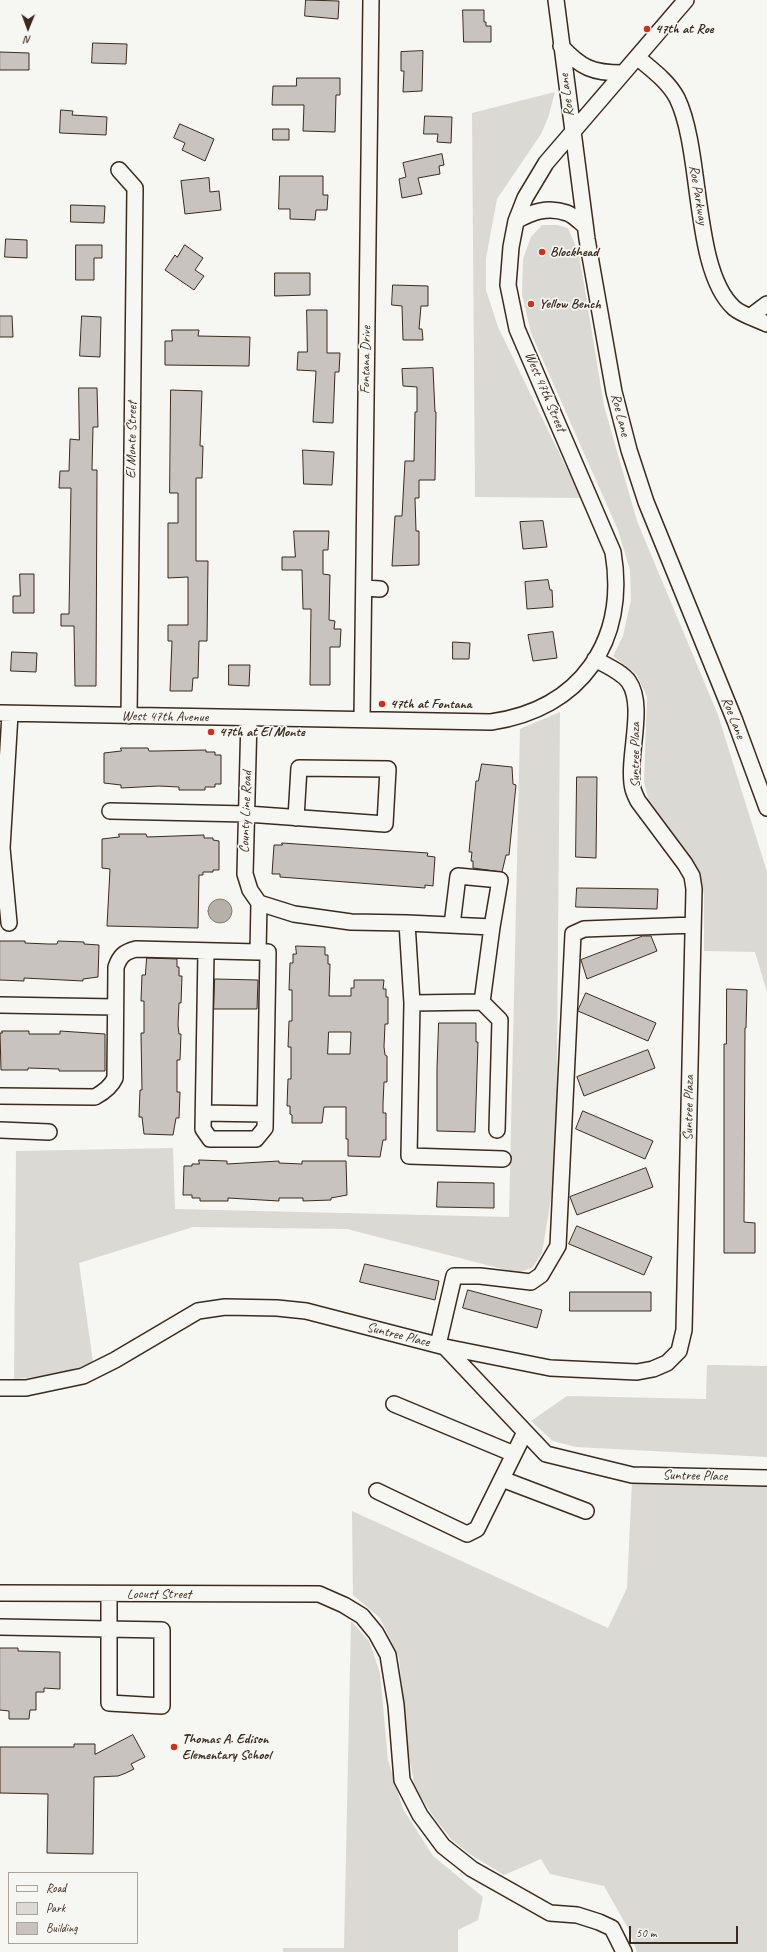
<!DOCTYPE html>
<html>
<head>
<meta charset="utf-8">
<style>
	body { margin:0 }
	#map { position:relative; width:767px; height:1952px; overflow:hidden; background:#f6f6f2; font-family:Caveat,sans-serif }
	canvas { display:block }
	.legend { position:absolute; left:8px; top:1872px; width:130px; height:72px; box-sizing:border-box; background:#f6f6f2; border:1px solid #aba49d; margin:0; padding:5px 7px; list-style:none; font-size:12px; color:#3b2a1e }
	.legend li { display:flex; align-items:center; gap:8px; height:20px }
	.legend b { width:20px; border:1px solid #aba49d }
	.north { position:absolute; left:8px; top:8px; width:40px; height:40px; -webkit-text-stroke:3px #f6f6f2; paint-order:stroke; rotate:181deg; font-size:11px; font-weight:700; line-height:16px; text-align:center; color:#3b2a1e }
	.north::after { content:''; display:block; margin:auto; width:14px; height:18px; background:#3b2a1e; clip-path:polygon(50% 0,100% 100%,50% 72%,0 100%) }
	.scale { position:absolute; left:629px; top:1926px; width:109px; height:18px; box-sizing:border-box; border:2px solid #3b2a1e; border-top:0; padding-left:5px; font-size:12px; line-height:14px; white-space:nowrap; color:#3b2a1e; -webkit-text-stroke:3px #f6f6f2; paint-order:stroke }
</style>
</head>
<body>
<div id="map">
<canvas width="767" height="1952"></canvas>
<ul class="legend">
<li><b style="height:5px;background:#f6f6f2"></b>Road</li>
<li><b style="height:11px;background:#dad9d3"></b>Park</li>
<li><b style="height:11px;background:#c8c3be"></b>Building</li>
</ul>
<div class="north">N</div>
<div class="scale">50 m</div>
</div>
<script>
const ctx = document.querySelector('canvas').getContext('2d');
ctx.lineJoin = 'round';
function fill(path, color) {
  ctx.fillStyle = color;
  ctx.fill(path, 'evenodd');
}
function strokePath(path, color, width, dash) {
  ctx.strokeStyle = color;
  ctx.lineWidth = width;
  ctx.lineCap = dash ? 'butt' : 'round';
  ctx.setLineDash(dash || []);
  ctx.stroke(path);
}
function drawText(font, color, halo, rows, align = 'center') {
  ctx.font = font + ' Caveat,sans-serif';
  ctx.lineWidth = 3.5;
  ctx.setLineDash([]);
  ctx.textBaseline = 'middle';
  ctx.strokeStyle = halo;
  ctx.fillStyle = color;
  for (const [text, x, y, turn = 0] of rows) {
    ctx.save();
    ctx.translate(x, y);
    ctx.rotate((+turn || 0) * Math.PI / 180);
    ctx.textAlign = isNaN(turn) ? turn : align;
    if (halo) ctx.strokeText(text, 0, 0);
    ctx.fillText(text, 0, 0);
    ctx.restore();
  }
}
fill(new Path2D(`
	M555,92l-7,26 -7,16 -44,65 -11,59v32l12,37 83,171 -106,-1 -3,-384z
	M542,225h15l11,3 11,26 25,152 33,115 81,194 49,157v120l-12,-40 -51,-1v-56l-5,-24 -50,-70 -5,-19 3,-85 -10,-22 -24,-19 10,-20 8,-36 -1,-30 -12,-40 -87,-197 -9,-39 1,-35 8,-22z
	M560,712l-4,456 -14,85 -9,14 -15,6 -171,-44 -154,-2 -114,36 14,99c-26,11 -51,15 -79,17l2,-228 157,-3 2,61 334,8 11,-488z
	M707,1365l60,1v91l-191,-10 -23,-6 -22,-20 36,-25 139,3z
	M632,1482l135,5v465h-130l-8,-22 -25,-44 -54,-12 -9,-15 -37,16 -36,-22 -17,-14 -18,-23 -18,-28 -6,-32 -10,-98 -19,-40 -27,-23 -1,-84 256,117 19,-40z
	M351,1621l18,20 11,32 8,87 15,49 30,47 50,41 -5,23 -20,10v22h-175v-4h61z`), '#dad9d3');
const water = new Path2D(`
	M208 911a12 12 0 1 1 24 0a12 12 0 1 1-24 0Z`);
fill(water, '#b6b0a9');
strokePath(water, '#857a71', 1);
const building = new Path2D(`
	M306,0l33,1 -1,18 -33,-3z
	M463,10h21v12h2v4h5v16h-27z
	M93,43l34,1 -1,20 -34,-1z
	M423,51l-1,40 -19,1 1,-21h-3v-19z
	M0,52l29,1v17h-29z
	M297,78h43v17h-4l-1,37 -32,-1 1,-26h-32l1,-19h23z
	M61,110l12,1 -1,4 35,2 -1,18 -46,-2z
	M425,116l27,1 -1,26 -14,-1 1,-8h-14z
	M180,124l34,15 -9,22 -23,-11 3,-7 -11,-5z
	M273,129h16v11h-16z
	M442,154l2,11 -5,1 1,8 -22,4 4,16 -20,4 -3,-19 7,-2 -3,-14z
	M280,176h43v19h5l-1,15h-11l-1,10 -25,-1v-10h-11z
	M209,178l1,14 9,-1 2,19 -36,4 -4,-33z
	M71,205l34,1 -1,17 -33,-1z
	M6,239l21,1v18l-22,-1z
	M76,245h26v13h-8v22h-18z
	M185,245l18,13 -8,12 9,6 -10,14 -29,-20 10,-15 2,2z
	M275,273h35v22l-35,1z
	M393,285l35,1v20h-7l-2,23h3l1,11h-20l-1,-34 -10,-1z
	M307,310h20v43h13l-1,19h-4l-2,51 -20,-1 3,-51 -19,-1 1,-18h9z
	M0,316h12l1,21h-13z
	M82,316l19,1 -1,40 -20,-1z
	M172,330h27l-1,6 52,1 -1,29 -84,-1v-24h7z
	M433,368l2,44h1l-1,68h-16v18h-4l1,33h3v34l-27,1 3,-50h7l3,-55h9l1,-49h2v-25l-14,-1 -1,-17z
	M79,388h18l1,39h-5l-1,43h5l-1,216h-21l-1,-60h-13v-12h8l2,-126h-12l1,-17h9l1,-32 9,1z
	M171,390l31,1 -2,55h3l-1,32h-6v83h12l-1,80h-8l-1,37h-5l-1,13h-22l2,-50h-4v-16h20v-48l-20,1v-55h10v-30h-8z
	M303,450l31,2 -2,33 -28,-1z
	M543,521l4,26 -24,2 -3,-27z
	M294,531h35l-1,19h-5v24l7,1 -1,45 6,1 -1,8h7l-1,18h-10v38h-20l1,-76h-8l-1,-39h-20v-13h13z
	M20,574h14v39h-21v-17h7z
	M548,580l2,10h2l1,17 -26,2 -2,-27z
	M553,632l4,26 -24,3 -5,-26z
	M453,642l17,1 -1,16h-16z
	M12,652l25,1 -1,19 -25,-1z
	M229,665h21l-1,21 -20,-1z
	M121,748h27l1,3h8l49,-1v2h9v3h6v29h-6v3h-10v3h-26v-3l-20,-1 -38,2v-3l-17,-2v-30l17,-2z
	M482,764l30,3 1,17 3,1 -7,70h-3l-4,17 -29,-4v-7h-2l1,-9h-3l7,-71h2z
	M577,777h20l-1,81 -20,-1z
	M119,834h27l1,3 57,-2v3h9v2l6,1v29h-6v2h-10v3h-4l-1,53 -91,-2 3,-57 -8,-1v-29l17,-2z
	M282,843l146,10 -1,3 8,1 -2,29 -8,-1v3l-145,-11v-3h-8l2,-29h8z
	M577,888l81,1 -1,20 -81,-2z
	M643,936h8l6,15 -70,28 -6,-19z
	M0,941h25v2l23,1h9l1,-3 26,1v2l15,1 -1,32 -15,2v2l-59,-3v3l-24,-1z
	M296,946l29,1v8h3v9h2l-1,32h22v-8h3v-8h30l-1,9h3v8h2v27h-3l-1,23 1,8 2,1v26h-3l-1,22v9h3v27h-3l-3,17 -32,-1v-17h-2v-32h-22l-2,16h-30v-8l-2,-1v-8h-3l1,-27h3v-32h-3l1,-26h3v-31h-3l1,-27h3v-9h3zM329,1032h22l-1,22h-22z
	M147,958l30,1v8h2v9h3l-1,27h-2l-1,22 1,9h2l-1,26h-3v32h3l-1,26h-3l-3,17 -29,-1 -2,-17h-3l1,-27h2l-1,-57h3v-32h-3l1,-26h3z
	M215,979l43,1 -1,29h-43z
	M727,989l20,1 -1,38h-1l-1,194 11,1v30h-31v-209h2z
	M586,993l70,30 -8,18 -70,-30z
	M439,1023h37v19h2l-3,90 -38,-1v-63z
	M2,1031h27v3h31v-3l45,3v37h-46v-2l-31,-1v2h-27l-1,-37h2z
	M648,1050l7,18 -71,28 -7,-19z
	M583,1111l70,30 -8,18 -69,-30z
	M199,1160l28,1v3l52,-3v2l23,1v-3h44l1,34 -16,3v2l-28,1v-3h-24v3l-51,-3v3h-28v-3h-8v-3h-9l1,-29h8v-2h7z
	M646,1168l7,19 -76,28 -7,-18z
	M438,1182l56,1v25l-57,-1z
	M577,1226l75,31 -8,18 -75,-31z
	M365,1264l74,17 -4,19 -75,-18z
	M468,1290l74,20 -5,18 -74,-20z
	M570,1292h81v19h-81z
	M0,1648h18v3l42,1v37l-16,-1v4h-8v18h-6l-1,9h-20v-8l-9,-1z
	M133,1735l12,22 -14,7 3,5 -8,4 -8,3 -24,1 -1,77 -46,-1 1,-59 -48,-1v-46h74v-3h21v10z`);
fill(building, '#c8c3be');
strokePath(building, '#3b2a1e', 1);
const minor = new Path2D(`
	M556,0l31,239 27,153 15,58 17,52 89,219 32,87
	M561,46c20,22 32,27 61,27
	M637,57c14,12 31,24 40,41 26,53 15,172 57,210 8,7 23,11 33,16
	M119,170l16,18 -6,528
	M516,221c16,-9 32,-15 51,-8 6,2 13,9 18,13
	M751,316l16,-12
	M364,588l16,1
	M0,713l491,9c90,-13 137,-81 122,-170l-96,-223 -9,-44 3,-38 5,-26 9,-23 21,-35 140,-163
	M249,718l-4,156 5,16 9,13
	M362,719l9,-719
	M110,811l137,3 138,10 3,-55 -89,-1 -3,50
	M259,903l35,11 57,8 56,1 5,80 -3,153 94,3
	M9,923l-7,-75 8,-134
	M407,923l85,4 -10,75
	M452,925l6,-49 42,4 -8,47
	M206,951l-3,178 7,10h46l9,-11 3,-176h-10
	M412,1003l70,-1 18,18 -3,110
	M0,1005l115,2
	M0,1096l95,1c9,-5 16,-10 20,-19l1,-111c4,-11 8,-15 20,-18l122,3 1,-49
	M204,1113l61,1
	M0,1130l49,2
	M438,1345l16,-69h26l51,6 10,-7 17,-29 15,-312 11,-5 109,-4
	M445,1347l105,21 87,4 16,-3 14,-6 12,-12 5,-21 10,-441 -2,-13 -7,-12 -47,-63c-2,-4 -4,-8 -5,-12 -7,-29 13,-82 -4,-107 -7,-10 -24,-17 -34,-23
	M0,1388h26l57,-12 32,-16 83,-49 27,-4 52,1 29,3 139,36 101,107 86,21 135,3
	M394,1404l120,50
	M502,1479l84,32
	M377,1491l90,43 10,-5 48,-97
	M0,1593l319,1 25,11 18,11 14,17 12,22 8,50 6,75 18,35 23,31 29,23 78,44 27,2 22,7 13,6 12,24
	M0,1627l162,3v76l-53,-3v-109`);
strokePath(minor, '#3b2a1e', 18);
strokePath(minor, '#f6f6f2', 15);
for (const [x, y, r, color] of [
	[647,29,4,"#c8321e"],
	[542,252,4,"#c8321e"],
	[531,304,4,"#c8321e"],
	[382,704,4,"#c8321e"],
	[211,732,4,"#c8321e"],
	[174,1747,4,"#c8321e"]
]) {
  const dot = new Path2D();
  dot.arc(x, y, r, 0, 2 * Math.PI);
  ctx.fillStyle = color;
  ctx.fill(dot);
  strokePath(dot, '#f6f6f2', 1.5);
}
drawText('bold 14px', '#3b2a1e', '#f6f6f2', [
	["47th at Roe",655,29],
	["Blockhead",550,252],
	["Yellow Bench",539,304],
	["47th at Fontana",390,704],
	["47th at El Monte",219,732],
	["Thomas A. Edison",182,1739],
	["Elementary School",182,1755]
], 'left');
drawText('14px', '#3b2a1e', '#f6f6f2', [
	["Roe Lane",567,95,-97],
	["Roe Parkway",698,195,81],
	["Fontana Drive",366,360,-89],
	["West 47th Street",545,392,67],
	["Roe Lane",620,415,76],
	["El Monte Street",132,440,-89],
	["West 47th Avenue",165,717,1],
	["Roe Lane",733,718,69],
	["Suntree Plaza",635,755,-90],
	["County Line Road",246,812,-88],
	["Suntree Plaza",689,1108,-89],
	["Suntree Place",398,1335,14],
	["Suntree Place",695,1476,1],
	["Locust Street",159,1594]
]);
</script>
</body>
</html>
